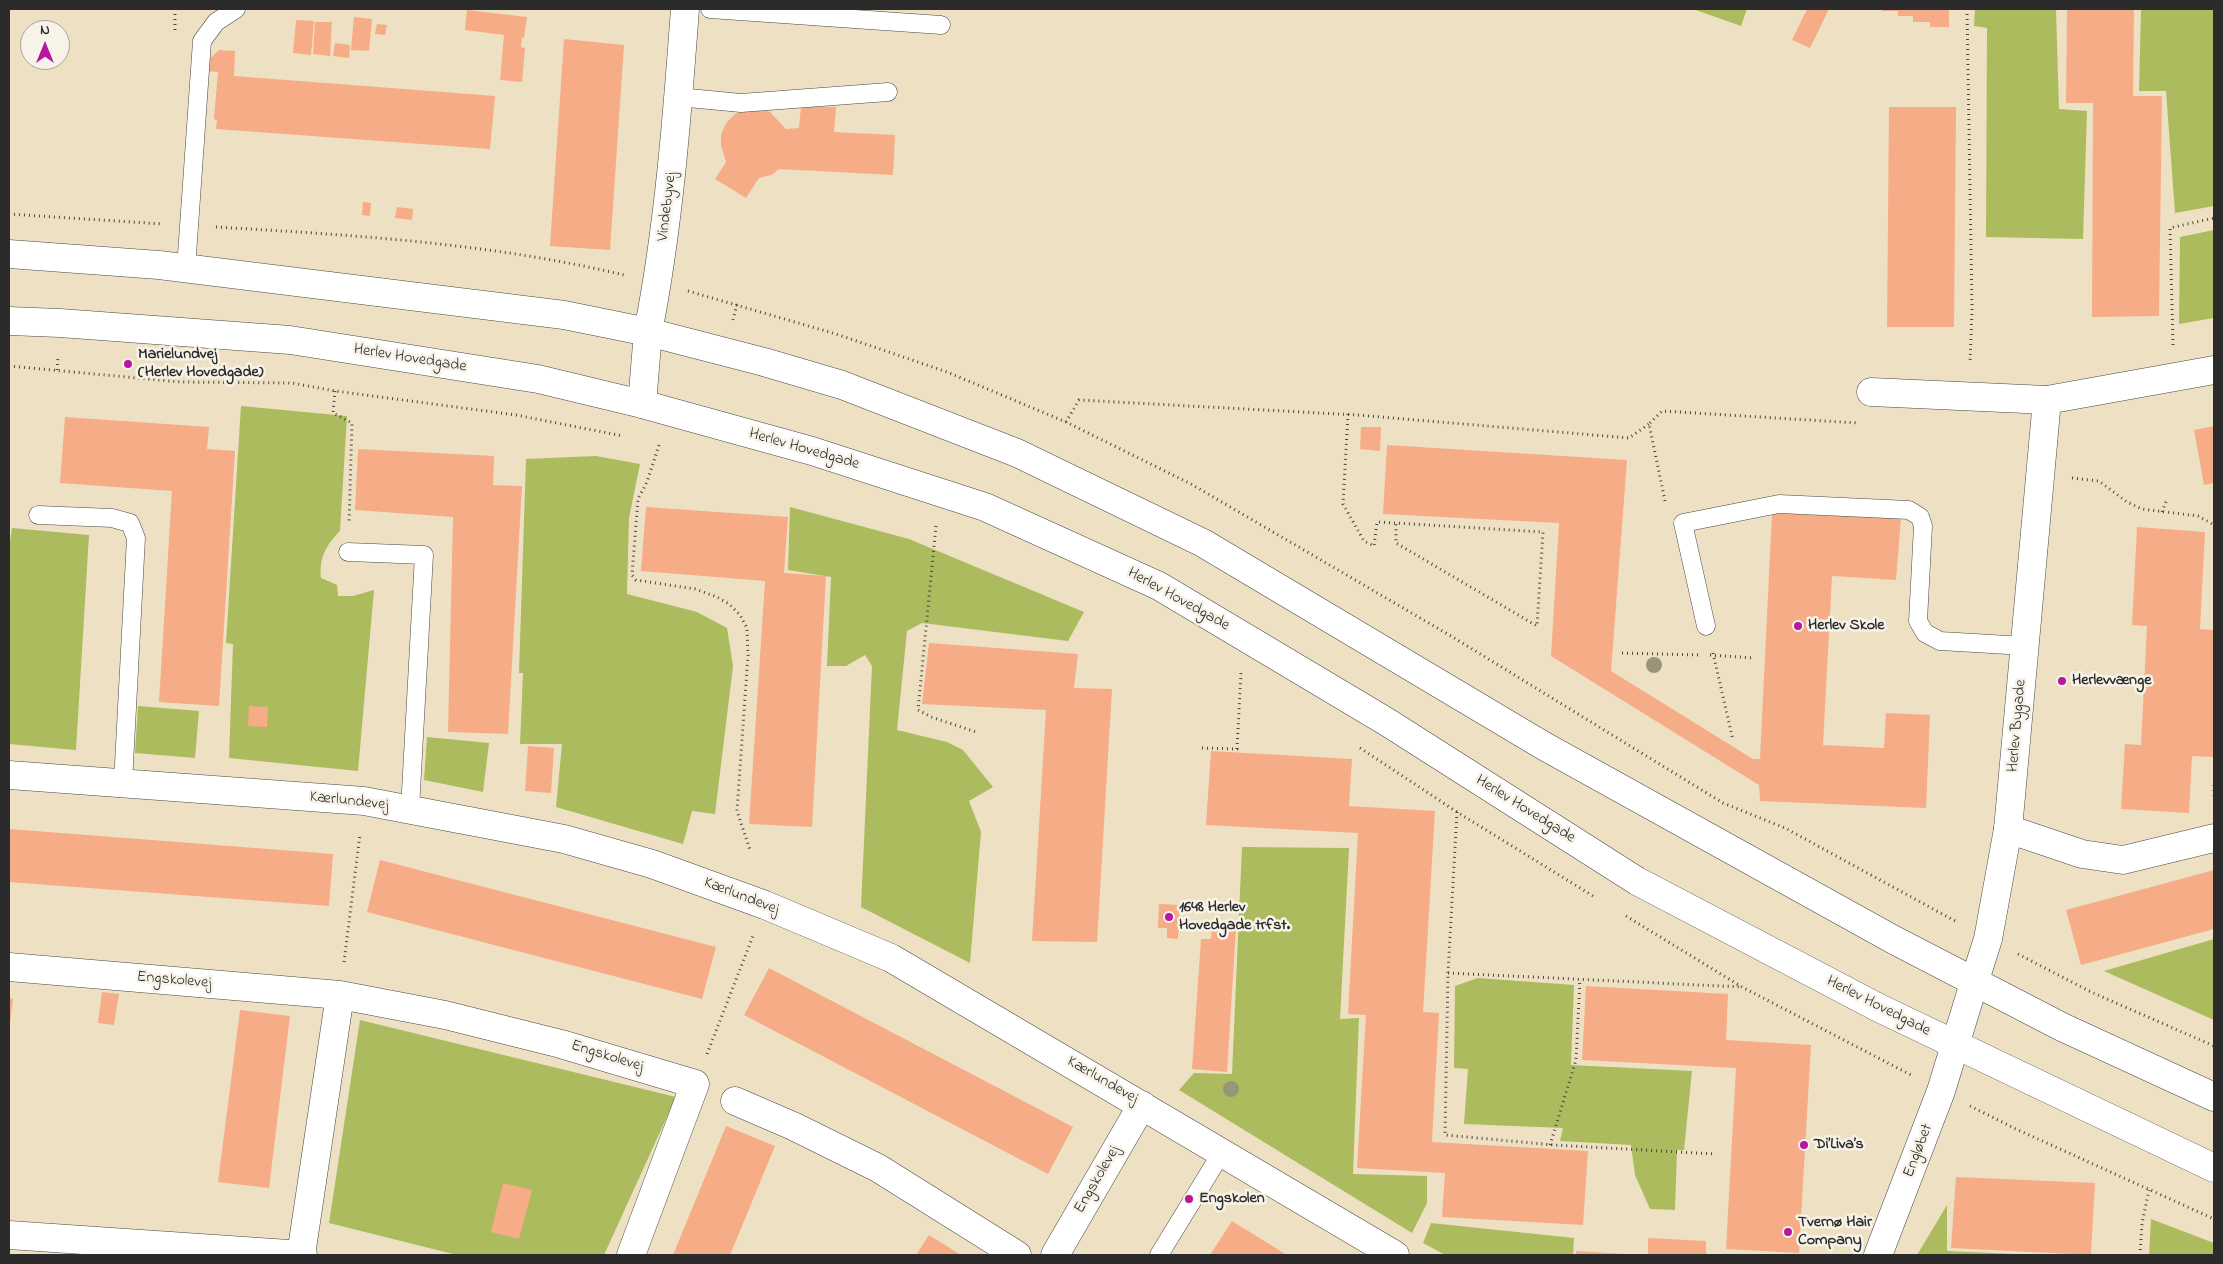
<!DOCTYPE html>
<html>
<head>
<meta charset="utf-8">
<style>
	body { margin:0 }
	#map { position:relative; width:2223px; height:1264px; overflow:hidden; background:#eee1c3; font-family:"Indie Flower",sans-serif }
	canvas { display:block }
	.frame { position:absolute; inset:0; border:10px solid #2b2b2b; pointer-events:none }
	.north { position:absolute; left:20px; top:20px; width:50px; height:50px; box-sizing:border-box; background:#f7f3e8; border:1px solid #a5a39c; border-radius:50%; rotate:0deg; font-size:14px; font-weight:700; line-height:20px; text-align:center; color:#2b2b2b }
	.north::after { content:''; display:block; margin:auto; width:18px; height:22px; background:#b5179e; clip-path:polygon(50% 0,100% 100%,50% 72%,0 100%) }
</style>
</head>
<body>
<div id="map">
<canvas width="2223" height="1264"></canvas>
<div class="frame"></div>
<div class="north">N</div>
</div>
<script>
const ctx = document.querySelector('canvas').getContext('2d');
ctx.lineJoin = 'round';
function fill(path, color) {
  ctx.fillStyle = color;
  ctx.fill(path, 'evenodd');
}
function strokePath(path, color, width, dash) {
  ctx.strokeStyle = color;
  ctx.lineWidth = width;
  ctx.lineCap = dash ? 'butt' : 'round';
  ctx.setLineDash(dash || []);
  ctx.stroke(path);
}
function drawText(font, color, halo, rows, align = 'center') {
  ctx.font = font + ' "Indie Flower",sans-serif';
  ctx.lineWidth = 5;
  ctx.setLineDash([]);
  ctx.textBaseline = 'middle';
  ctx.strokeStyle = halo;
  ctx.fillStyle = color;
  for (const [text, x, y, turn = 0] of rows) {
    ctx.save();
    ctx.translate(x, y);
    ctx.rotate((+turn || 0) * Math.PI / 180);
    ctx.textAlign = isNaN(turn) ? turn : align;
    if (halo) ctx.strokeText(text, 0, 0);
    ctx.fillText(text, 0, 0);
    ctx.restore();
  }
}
fill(new Path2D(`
	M1693,9h54l-6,17z
	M1975,9h81l3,100 28,2 -4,128 -97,-2 1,-209 -13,-2z
	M2141,9h73v197l-39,7 -9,-122h-27z
	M2214,230v88l-35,6 1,-87z
	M241,406l106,10 -7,115c-14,14 -21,27 -19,47l16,7 1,11h15l21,-6 -16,181 -129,-13 4,-114 -7,-1z
	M596,456l44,8 -11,54 -2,76 70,18 30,16 6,38 -18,148 -23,-3 -9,33 -127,-37 6,-63h-42l3,-71h-4l7,-214z
	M790,507l119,32 175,73 -16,29 -146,-18 -15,8 -10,99 50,12 16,8 30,37 -24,14 12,31 -11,131 -109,-56 11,-241 -7,-11 -19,11h-19l4,-89 -43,-7z
	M12,528l77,7 -13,215 -67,-6v-195z
	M138,706l61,5 -4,47 -60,-5z
	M427,737l62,6 -6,49 -59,-12z
	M1242,847l107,1 -9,171 19,-1 -6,156 74,2v27l-15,30 -233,-143 15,-17 38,1z
	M2214,939v81l-110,-49z
	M1478,978l96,7 -3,80 121,6 -8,79h-7l-2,60 -25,-1 -15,-34 -4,-30 -71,-4 3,-13 -99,-4 4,-55 -14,-1 1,-82z
	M360,1020l316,77 -72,158h-147l-128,-32z
	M1947,1205v46l92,4h-122z
	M2151,1219l63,24v12h-65z
	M1431,1223l143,15 -1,17h-128l-22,-12z`), '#acbb5e');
fill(new Path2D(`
	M1807,9h22l-19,39 -18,-8z
	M1882,9h67v18h-19v-5h-17v-6h-15v-5h-16z
	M2067,9h67l-1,87h29l-3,220 -67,1 1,-214h-27z
	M467,10l60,7 -3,21 -2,-1 -1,10 4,1 -3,34 -22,-2 4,-45 -39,-5z
	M354,17l18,2 -3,32 -18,-1z
	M296,20l18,1 -3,34 -18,-2z
	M315,22h17l-2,34 -17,-2z
	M377,24l10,1 -2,10 -10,-1z
	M564,39l60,6 -14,205 -60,-4z
	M335,43l15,2 -1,13 -16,-2z
	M219,50l16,1 -1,25 261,20 -5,53 -274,-20 1,-9 -3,-1 4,-47 -11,-1 1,-11z
	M801,106l35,1 -2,25 61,3 -2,40 -114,-6 -8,6 -12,3 -13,20 -31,-19 11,-17 -5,-16v-11l5,-12 9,-9 11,-5h13l11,3 16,17 13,-1z
	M1889,107h67l-2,220h-67z
	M363,202l8,1 -1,13 -8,-1z
	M397,207l16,2 -1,11 -17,-2z
	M65,417l144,10 -2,22 28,2 -16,255 -60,-4 13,-211 -112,-8z
	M2214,426v57l-10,2 -10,-55z
	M1361,427h20l-1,24 -20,-2z
	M1387,445l240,15 -16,211 142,88h7l12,-246 129,5 -5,62 -64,-4 -9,169 61,3 2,-35 44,2 -4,93 -166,-7 -1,-16 -208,-129 8,-133 -176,-9z
	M358,449l136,7 -1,29 29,1 -14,248 -60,-2 5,-215 -98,-7z
	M646,507l142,10 -4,56 42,3 -14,251 -63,-3 16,-243 -124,-10z
	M2137,527l68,5 -5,97 14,1 -1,127 -21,-1 -3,57 -68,-4 4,-65 16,1 6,-119 -15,-1z
	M929,643l149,11 -4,34 38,1 -15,253 -65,-1 14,-231 -124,-6z
	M249,706l19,1 -1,20 -19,-1z
	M528,746l26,2 -3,45 -26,-2z
	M1211,751l141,8 -3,47 86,5 -12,201 16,1 -7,129 156,9 -5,74 -141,-8 3,-44 -88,-5 9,-153 -18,-1 10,-181 -152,-8z
	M9,829l324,25 -4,52 -320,-24z
	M380,860l336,87 -14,52 -335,-87z
	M2214,870v59l-133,36 -15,-55z
	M1159,904l21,1 -2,34 -11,-1v-10h-9z
	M1212,926l24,2 -9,144 -35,-3 9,-130h10z
	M769,968l304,159 -25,47 -304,-159z
	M1586,986l142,8 -2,46 85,5 -12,208 -73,-4 10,-181 -154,-8z
	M102,992l17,2 -5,31 -16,-2z
	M9,998l4,1 -3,24h-1z
	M240,1010l50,6 -21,172 -51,-6z
	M726,1126l49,20 -45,109h-57z
	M1956,1177l139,6 -4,72 -140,-7z
	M503,1183l29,7 -13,49 -28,-7z
	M1232,1221l55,34h-77z
	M929,1235l32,20h-45z
	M1648,1238l58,3v14h-58z
	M1576,1251l49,3v1h-49z`), '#f6ac87');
const service = new Path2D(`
	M710,9l231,16
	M678,97l63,6 147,-11
	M186,269l16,-228 14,-19 20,-13
	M38,515l74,3 18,5 6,15 -13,245
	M348,552l76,3 -14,254
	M1706,626l-23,-103 96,-19 130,6 11,7 3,9 -5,95 7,12 15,8 85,5
	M1159,1255l63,-103`);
const minor = new Path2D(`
	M1871,392l176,8
	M642,404l6,-72
	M9,775l355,26 200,38 88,25 113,41 126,53 504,297
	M2008,829l74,25 41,6 91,-22
	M9,967l331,28 105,20 116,29 134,40 -64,171
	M735,1101l58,25 85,42 139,87
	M9,1235l294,20
	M301,1255l39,-260
	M1055,1255l87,-150
	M1878,1255l63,-164 33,-108`);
const tertiary = new Path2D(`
	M648,332c21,-107 29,-215 37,-323
	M1974,983l14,-44 20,-110 39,-429 167,-30`);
const secondary = new Path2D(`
	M9,254l150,11 405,50 84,17 116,30 78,23 175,68 186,90 341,203 350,194 168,87 152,70
	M9,321l51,2 230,17 248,39 104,25 170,47 173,56 174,79 228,136 250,159 242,127 335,160`);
strokePath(service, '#484642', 19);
strokePath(minor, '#484642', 29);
strokePath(tertiary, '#484642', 29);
strokePath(secondary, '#484642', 29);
strokePath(new Path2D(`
	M175,9v22
	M1967,9l5,301 -2,53
	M9,214l153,10
	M216,227c136,8 274,16 408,48
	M688,291l148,43 111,38 119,50 125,62 260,152 272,167 62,25 172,94
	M733,320l4,-16
	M2173,345l-3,-117 44,-10
	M9,366l171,16 112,1 43,8 181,24 107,21
	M57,370l1,-14
	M335,391l-2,22 19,10 -3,101
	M1348,414l-5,90 21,37 10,5 3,-24 19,1 147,9 -6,94 -141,-83v-20
	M1066,422l13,-22 278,15 272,23 20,-14
	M659,445l-12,37 -9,17 -6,76 4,5 59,9 22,8 12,7 11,11 7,13 1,27 -11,156 13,39
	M2072,478l27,3 28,21 15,7 56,7 16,9
	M1665,501l-16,-77 13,-13 196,12
	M2162,512l5,-13
	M936,526l-18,184 13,7 45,15
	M1622,653l79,2
	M1713,653l20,87
	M1710,655l44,3
	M1202,748l35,1 4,-76
	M1360,748l97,64 136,84
	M2214,785v15
	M1457,812l-9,161 -3,162 109,10 161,9
	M1626,916l116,71 169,88
	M2018,954l73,38 123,54
	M344,962l16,-128
	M1448,973l294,14
	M707,1054l46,-118
	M1970,1106l46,23 198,90
	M1550,1145l26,-85 4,-81
	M2140,1255l2,-32 7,-33`), '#484642', 3, [1, 4]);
strokePath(service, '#fff', 18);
strokePath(minor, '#fff', 28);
strokePath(tertiary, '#fff', 28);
strokePath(secondary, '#fff', 28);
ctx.fillStyle = '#989578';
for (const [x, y] of [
	[1654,665],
	[1231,1089]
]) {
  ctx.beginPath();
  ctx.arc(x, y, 8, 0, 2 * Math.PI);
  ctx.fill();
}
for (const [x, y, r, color] of [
	[128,364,5,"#b5179e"],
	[1798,626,5,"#b5179e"],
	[2062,681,5,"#b5179e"],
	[1169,917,5,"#b5179e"],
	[1804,1145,5,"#b5179e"],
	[1189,1199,5,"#b5179e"],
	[1788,1232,5,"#b5179e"]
]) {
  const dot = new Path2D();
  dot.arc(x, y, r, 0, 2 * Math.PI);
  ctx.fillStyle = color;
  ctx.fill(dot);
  strokePath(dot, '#f7f3e8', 2);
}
drawText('16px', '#2b2b2b', '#f7f3e8', [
	["Vindebyvej",668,207,-83],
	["Herlev Hovedgade",410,359,9],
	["Herlev Hovedgade",804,450,16],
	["Herlev Hovedgade",1178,600,29],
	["Herlev Bygade",2018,726,-85],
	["Kærlundevej",349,802,6],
	["Herlev Hovedgade",1525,810,32],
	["Kærlundevej",741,897,21],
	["Engskolevej",174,981,5],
	["Herlev Hovedgade",1878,1007,27],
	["Engskolevej",607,1057,17],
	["Kærlundevej",1102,1081,30],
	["Engløbet",1919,1151,-69],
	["Engskolevej",1098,1180,-60]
]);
drawText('bold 16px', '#2b2b2b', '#f7f3e8', [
	["Marielundvej",138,355],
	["(Herlev Hovedgade)",138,373],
	["Herlev Skole",1808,626],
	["Herlevvænge",2072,681],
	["1648 Herlev",1179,908],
	["Hovedgade trfst.",1179,926],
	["Di’Liva’s",1814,1145],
	["Engskolen",1199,1199],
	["Tvernø Hair",1798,1223],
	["Company",1798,1241]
], 'left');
</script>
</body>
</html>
